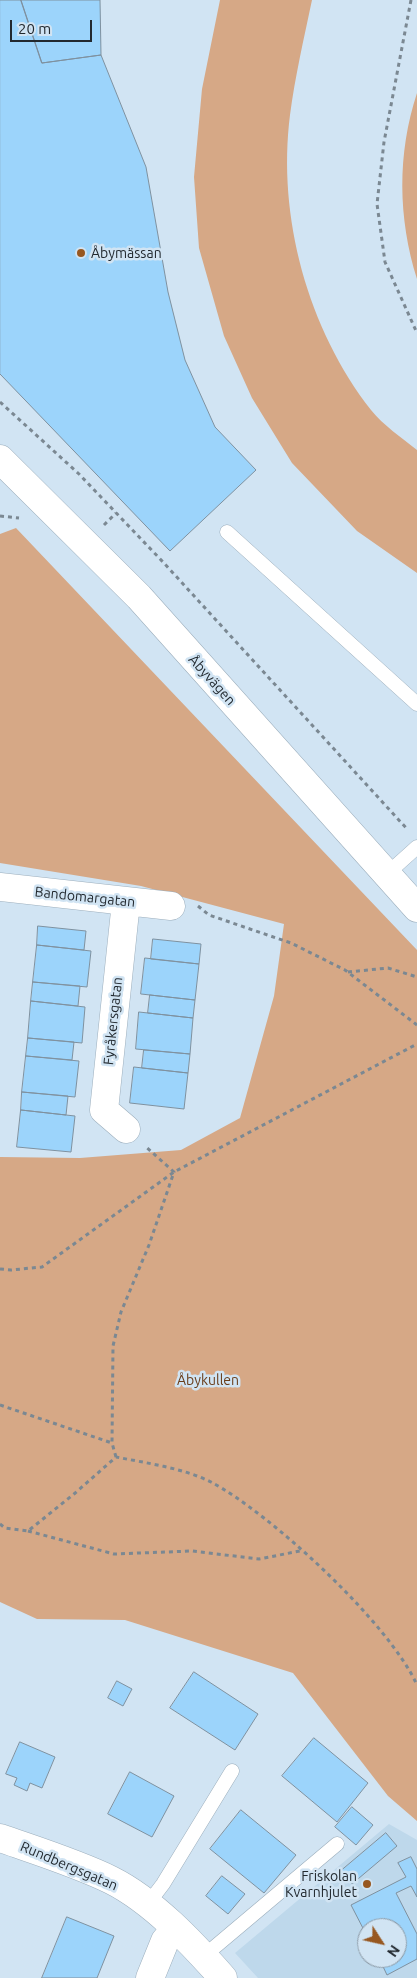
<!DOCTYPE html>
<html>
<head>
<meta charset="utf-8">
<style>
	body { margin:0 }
	#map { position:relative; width:417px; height:1978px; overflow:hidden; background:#d1e4f3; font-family:Ubuntu,sans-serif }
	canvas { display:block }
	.north { position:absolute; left:357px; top:1918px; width:50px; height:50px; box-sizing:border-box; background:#d1e4f3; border:1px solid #8b99a5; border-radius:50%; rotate:125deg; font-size:14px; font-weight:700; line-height:20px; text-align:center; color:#22292f }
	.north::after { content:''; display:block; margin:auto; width:18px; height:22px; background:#975720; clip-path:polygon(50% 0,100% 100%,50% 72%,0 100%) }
	.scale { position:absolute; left:10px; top:20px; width:82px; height:22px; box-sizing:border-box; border:2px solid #22292f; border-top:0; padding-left:6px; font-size:15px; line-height:18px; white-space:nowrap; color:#22292f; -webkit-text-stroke:4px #d1e4f3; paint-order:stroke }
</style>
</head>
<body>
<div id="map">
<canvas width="417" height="1978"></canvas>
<div class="north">N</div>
<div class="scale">20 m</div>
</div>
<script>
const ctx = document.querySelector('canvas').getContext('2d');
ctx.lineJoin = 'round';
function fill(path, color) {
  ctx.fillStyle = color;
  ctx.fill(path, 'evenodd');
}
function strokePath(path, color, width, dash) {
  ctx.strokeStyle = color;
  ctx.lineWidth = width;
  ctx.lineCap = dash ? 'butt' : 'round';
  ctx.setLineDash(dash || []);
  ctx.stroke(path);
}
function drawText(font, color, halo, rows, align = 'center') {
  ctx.font = font + ' Ubuntu,sans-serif';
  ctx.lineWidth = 5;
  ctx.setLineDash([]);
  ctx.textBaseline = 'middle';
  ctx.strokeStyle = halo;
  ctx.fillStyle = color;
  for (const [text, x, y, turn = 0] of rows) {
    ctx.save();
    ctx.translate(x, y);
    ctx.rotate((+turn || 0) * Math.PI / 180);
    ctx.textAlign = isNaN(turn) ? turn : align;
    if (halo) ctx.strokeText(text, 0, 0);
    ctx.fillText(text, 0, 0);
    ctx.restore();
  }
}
fill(new Path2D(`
	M389,1824l28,16v138h-159l-23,-25zM367,1928h30v30h-30z`), '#bed8eb');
fill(new Path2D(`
	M220,0h92c-8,38 -17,77 -22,115 -13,102 18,214 81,295 12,15 31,28 46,40v123l-60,-42 -65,-68 -40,-65 -28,-62 -25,-88 -5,-71 8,-88z
	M417,93v186c-19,-61 -20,-125 0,-186z
	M16,528l401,422v871l-29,-25 -95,-123 -168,-53 -88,-1 -37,-17v-445l80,1 101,-8 59,-32 34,-122 10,-72 -143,-38 -141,-23v-329z`), '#d6a886');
const building = new Path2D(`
	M0,0h21l21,63 59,-8 45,112 22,125 17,68 30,67 41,43 -86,81 -170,-177z
	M21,0h79l1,55 -59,8z
	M38,926l48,5 -2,19 -47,-5z
	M153,939l48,5 -2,20 -48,-5z
	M37,945l54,6 -4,36 -54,-5z
	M145,958l54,6 -4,36 -54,-6z
	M33,982l47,4 -2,20 -47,-5z
	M150,995l45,5 -2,18 -45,-5z
	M31,1001l54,6 -3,36 -54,-5z
	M139,1012l54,6 -3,36 -54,-5z
	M28,1038l46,4 -2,18 -46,-4z
	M144,1050l46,4 -2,19 -46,-5z
	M26,1056l53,5 -4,36 -53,-5z
	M134,1067l54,6 -4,36 -54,-6z
	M22,1092l46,4 -2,19 -45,-5z
	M21,1110l54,6 -4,36 -54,-5z
	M194,1672l64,42 -23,36 -65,-42z
	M117,1681l15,8 -9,17 -15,-8z
	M314,1738l54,45 -31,39 -55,-46z
	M20,1742l35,15 -13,31 -12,-5 -3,8 -13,-6 3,-7 -11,-4z
	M130,1772l44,24 -22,41 -44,-23z
	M352,1807l21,18 -17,20 -21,-18z
	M241,1810l55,45 -32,38 -54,-44z
	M386,1833l11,13 -45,38 -11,-13z
	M411,1857l6,12v28l-6,-11 -15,7 21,41v25l-30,16 -8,-17h18v-30h-30v8l-16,-31 55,-28 -8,-14z
	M222,1876l23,18 -17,20 -22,-18z
	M67,1917l47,19 -17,42h-55z`);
fill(building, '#9cd4fb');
strokePath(building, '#7f919f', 1);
const service = new Path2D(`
	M227,532l190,172
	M387,874l30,-27
	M147,1905l16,-21 69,-113
	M204,1956l133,-112`);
const minor = new Path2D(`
	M0,887l171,19
	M126,1129l-22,-19 22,-208
	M0,1838c37,13 76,25 111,42 42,21 82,64 112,98
	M150,1978l15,-37 10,-12`);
const tertiary = new Path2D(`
	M0,459l139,138 278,311`);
strokePath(service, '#9caebc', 15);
strokePath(minor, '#9caebc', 29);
strokePath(tertiary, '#9caebc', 29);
strokePath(new Path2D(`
	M411,0l-27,142 -7,62 8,58 32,71
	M0,402l79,72 84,88 245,268
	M0,516l19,2
	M104,525l12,-12
	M198,906l11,9 82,28 54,27 72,55
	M348,972l40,-4 29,9
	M0,1269l11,1 31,-3 132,-95 243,-128
	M0,1405l112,38
	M116,1457l-4,-14 1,-97 8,-34 28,-67 25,-73 -29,-26
	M0,1524l5,4 23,3 46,-37 42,-37c30,6 67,11 95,25 60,32 178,141 206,203
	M28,1531l86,23 78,-3 67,8 41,-8`), '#7b8892', 3, [4, 4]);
strokePath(service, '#fff', 14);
strokePath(minor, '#fff', 28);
strokePath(tertiary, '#fff', 28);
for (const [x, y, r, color] of [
	[81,253,5,"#975720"],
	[367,1884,5,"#975720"]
]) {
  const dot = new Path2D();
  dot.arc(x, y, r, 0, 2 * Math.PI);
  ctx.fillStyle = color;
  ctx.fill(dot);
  strokePath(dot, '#d1e4f3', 2);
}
drawText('14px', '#22292f', '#d1e4f3', [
	["Åbymässan",91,253],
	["Friskolan",357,1876,"right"],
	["Kvarnhjulet",357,1892,"right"]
], 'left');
drawText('14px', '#22292f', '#d1e4f3', [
	["Åbyvägen",212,680,48],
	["Bandomargatan",85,897,6],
	["Fyråkersgatan",113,1021,-84],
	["Rundbergsgatan",69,1866,23]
]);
drawText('14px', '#683c19', '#d1e4f3', [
	["Åbykullen",208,1380]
]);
</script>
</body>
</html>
